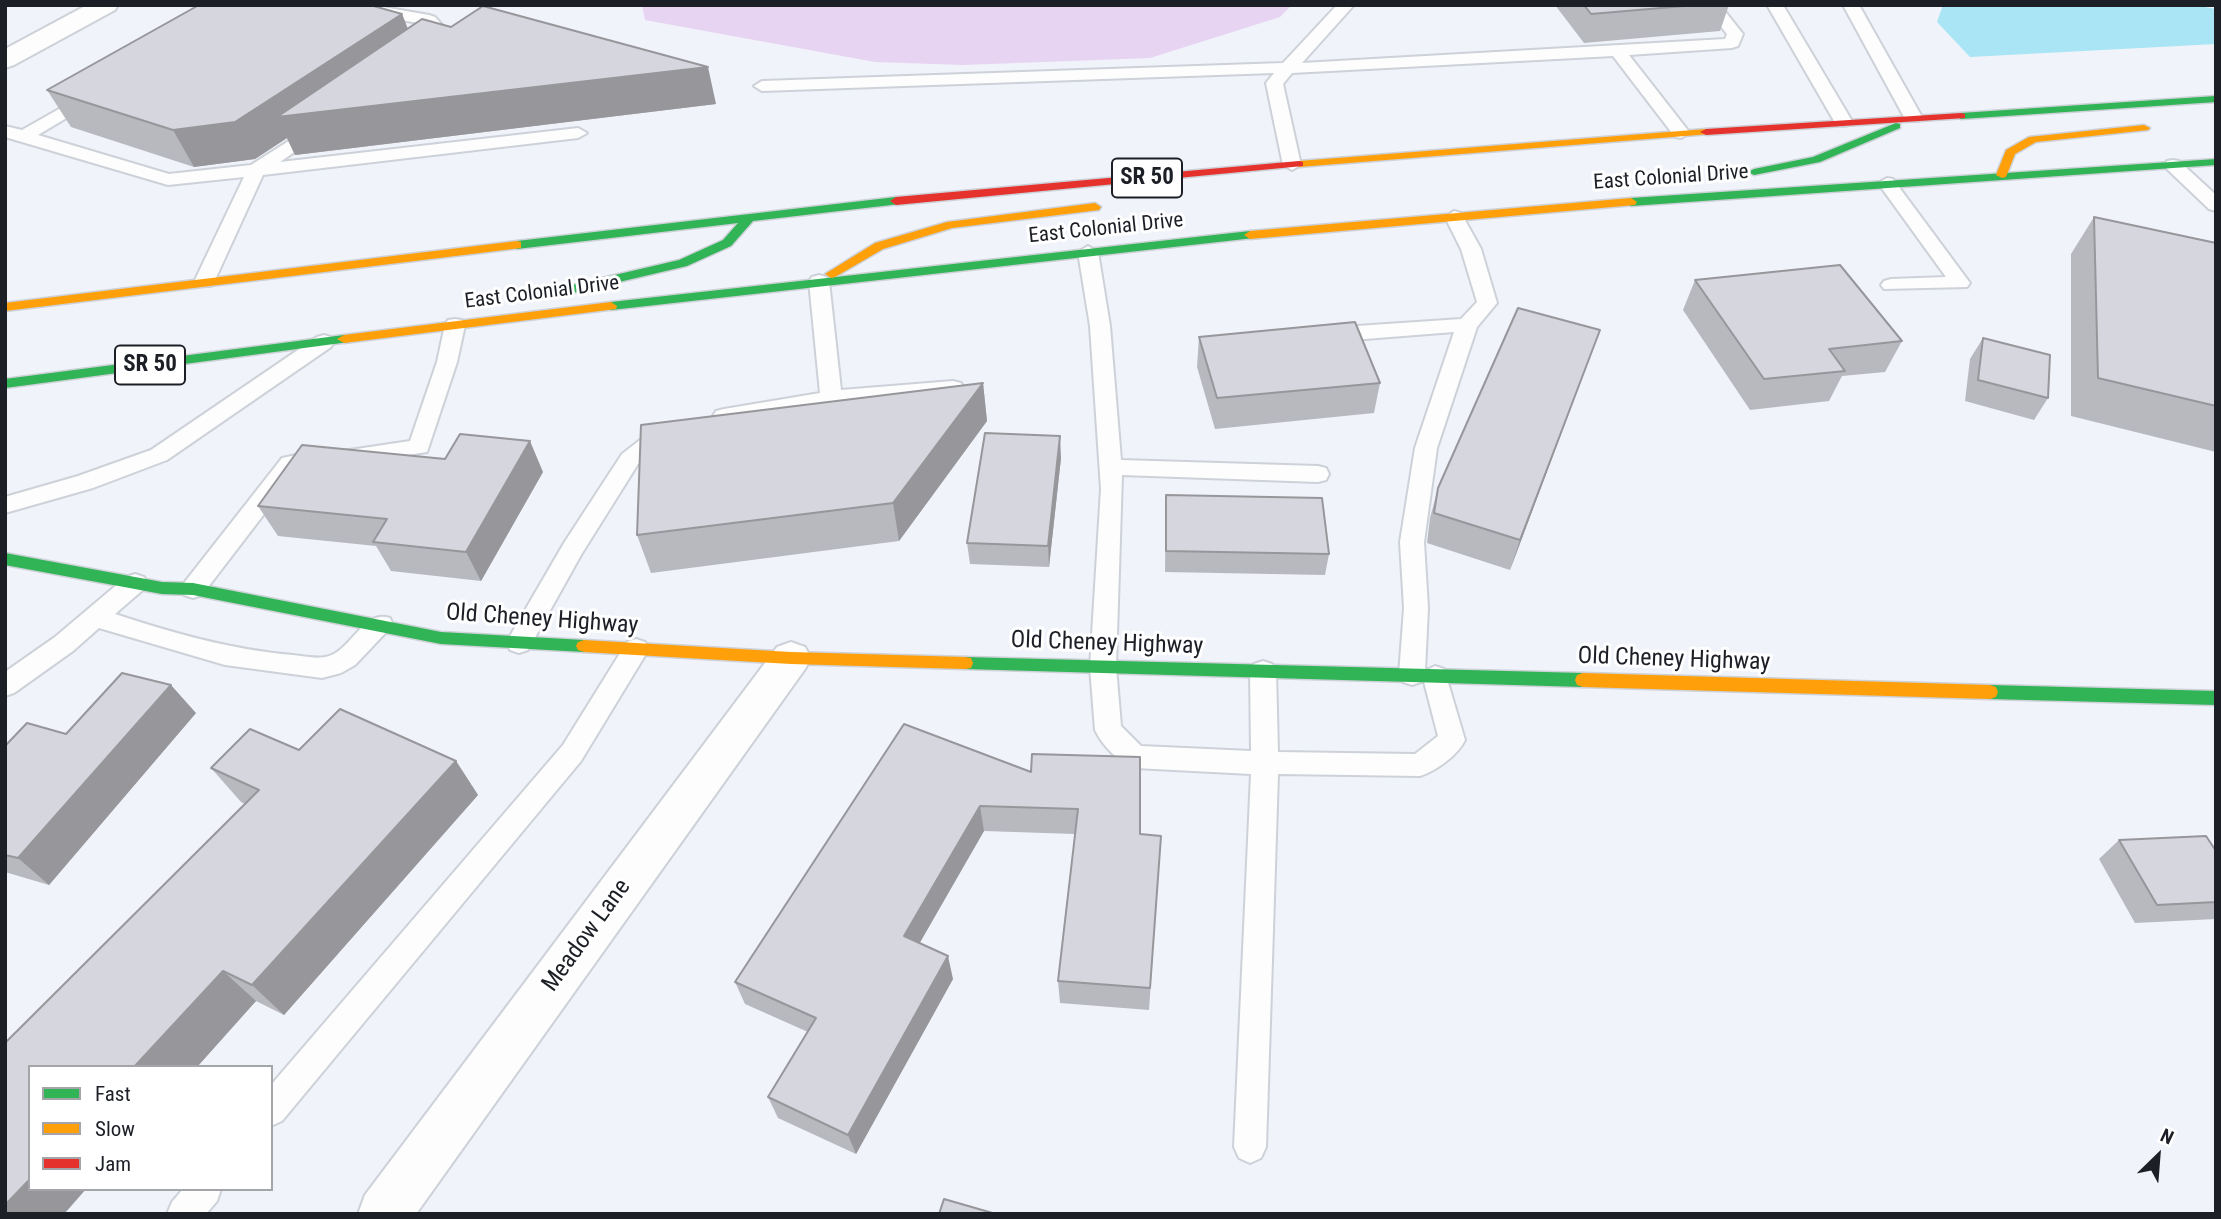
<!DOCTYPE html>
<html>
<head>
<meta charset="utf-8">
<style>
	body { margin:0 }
	#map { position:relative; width:2221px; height:1219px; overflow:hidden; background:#f0f3fa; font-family:"Roboto Condensed",sans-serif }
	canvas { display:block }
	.frame { position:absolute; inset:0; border:7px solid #1c1f26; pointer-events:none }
	.legend { position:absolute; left:28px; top:1065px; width:245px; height:126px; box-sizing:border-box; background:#fff; border:2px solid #a4a5a8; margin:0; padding:9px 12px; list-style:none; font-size:21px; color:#1c1f26 }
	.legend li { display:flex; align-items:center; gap:14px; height:35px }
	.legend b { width:35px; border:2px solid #a4a5a8 }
	.north { position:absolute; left:2123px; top:1121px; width:70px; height:70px; -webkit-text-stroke:5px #fff; paint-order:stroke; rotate:25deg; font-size:19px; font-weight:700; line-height:28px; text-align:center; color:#1c1f26 }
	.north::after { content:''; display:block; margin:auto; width:24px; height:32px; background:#1c1f26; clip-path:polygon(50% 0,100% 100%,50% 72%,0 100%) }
</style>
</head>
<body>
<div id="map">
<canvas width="2221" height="1219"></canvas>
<div class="frame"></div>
<ul class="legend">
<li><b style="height:9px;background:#30b455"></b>Fast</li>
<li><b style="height:9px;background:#ff9f0a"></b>Slow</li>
<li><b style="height:9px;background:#e5322d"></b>Jam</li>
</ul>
<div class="north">N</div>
</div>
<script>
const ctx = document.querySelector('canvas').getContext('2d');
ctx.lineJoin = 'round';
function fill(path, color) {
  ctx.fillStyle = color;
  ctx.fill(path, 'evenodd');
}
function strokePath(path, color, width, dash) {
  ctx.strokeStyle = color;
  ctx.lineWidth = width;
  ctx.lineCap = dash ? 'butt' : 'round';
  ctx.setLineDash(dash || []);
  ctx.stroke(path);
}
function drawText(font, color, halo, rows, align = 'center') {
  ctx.font = font + ' "Roboto Condensed",sans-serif';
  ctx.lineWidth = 6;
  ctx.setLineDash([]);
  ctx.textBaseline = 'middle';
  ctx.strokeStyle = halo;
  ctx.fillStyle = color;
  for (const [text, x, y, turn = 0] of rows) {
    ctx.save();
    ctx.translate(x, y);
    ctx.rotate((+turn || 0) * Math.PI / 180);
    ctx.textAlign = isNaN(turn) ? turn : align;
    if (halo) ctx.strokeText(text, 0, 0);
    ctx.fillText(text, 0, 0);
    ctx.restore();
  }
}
fill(new Path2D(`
	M642,5h650l-12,12 -130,41 -187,7 -88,-3 -230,-42z`), '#e7d3f2');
fill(new Path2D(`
	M1943,5h251l22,4v35l-246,13 -33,-35z`), '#a9e5f4');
const lane = new Path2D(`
	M336,5h36l57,10 6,2 11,12 -6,22h-12l-2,-3 4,-18 -6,-6 -80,-14z
	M1337,5h17l-52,58 423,-24 2,-5 -24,-29h17l23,29 -5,12 -6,2 -103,7 61,78 -9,5 -6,-1 -62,-81 -321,17 -9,11 18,81 -9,5 -9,-5 -17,-82 8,-10 -512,18 -8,-5 8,-5 521,-18z
	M1767,5h16l69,116 -3,4 -6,1 -9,-5z
	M1843,5h16l63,112 -3,4h-12l-3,-4z
	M89,92l9,5 -3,4 -57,34 131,39 82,-9 66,-42 6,1 3,4 -3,4 -43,30 298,-34 9,5 -9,5 -315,37 -49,107 -3,4h-14l-3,-4 50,-105 -76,8 -163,-48v-11l17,4z
	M2173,160l6,1 37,34v16l-7,-2 -42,-40 -3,-4 3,-4z
	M1887,178l6,1 74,100 3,4 -3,4 -83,2 -3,-4 3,-4 7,-2 55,-2 -68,-94z
	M1454,211l7,2 20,36 16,54 -20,24 -40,121 -13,94 4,66 -3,63 10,-5 9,3 21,71c-7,15 -29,31 -45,36l-142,-2 -12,373 -5,11 -11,5 -11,-5 -5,-11 17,-373 -116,-6c-16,-5 -33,-23 -40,-38l-5,-63 11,-178 -11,-163 -12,-74 10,-6 10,6 12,74 11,134 197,6 8,2 3,6 -3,6 -8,2 -196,-7 -6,192 5,59 20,20 110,5 -1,-80 4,-7 9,-3 9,3 4,7 2,81 137,2 23,-18 -15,-58 -2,4 -9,3 -9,-3 -4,-7 5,-67 -4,-66 15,-94 39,-116 -127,10 -7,-2 -3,-5 3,-5 7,-2 134,-9 16,-17 -16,-53 -16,-32z
	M819,275l7,2 3,4 12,109 112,-9 8,2 3,5 -3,5 -130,12 -107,18 -8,-2 -3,-5 3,-5 8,-2 96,-16 -11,-112 3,-4z
	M455,319l7,1 3,5 -8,37 -30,90 -83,13 -8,-3 -3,-5 3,-5 74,-11 27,-79 8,-37 3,-5z
	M324,335l7,2 3,5 -3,5 -164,113 -74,28 -88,25v-16l73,-21 73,-26 166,-113z
	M666,424l8,2 3,5 -3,5 -36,28 -57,91 -53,95 -9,3 -9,-3 -3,-7 3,-7 54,-93 58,-89 36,-28z
	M301,454l8,2 3,6 -3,6 -12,3 -95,124 -9,3 -9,-3 -3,-6 3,-6 98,-125z
	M135,574l9,3 3,6 -3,6 -29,25c58,19 117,36 178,41 10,1 22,4 32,2 26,-4 37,-48 65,-39l3,7 -38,40 -14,8 -19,5 -97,-13 -126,-37 -26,23 -59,42 -9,3v-24l50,-35 71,-60z
	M636,639l9,3 4,7 -68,112 -299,360 -11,5v-41l292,-340 64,-103z
	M183,1189h38l-4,12 -11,13h-39l5,-12z`);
const street = new Path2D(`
	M87,5h31l-3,5 -101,55 -9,3v-19z
	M791,642l14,5 6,11 -6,11 -389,545h-58l7,-19 412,-548z`);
const fast = new Path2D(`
	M2216,96v6l-255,17 -6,-3 6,-3z
	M1896,123l4,1v4l-80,34 -66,13 -6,-3 6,-3 59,-12z
	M2216,159v6l-585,41 -6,-4 6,-4z
	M896,197l4,1v6l-147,17 -22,25 -44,20 -123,29 -5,-1v-6l120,-28 44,-20 15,-17 -221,26 -6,-4 6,-4z
	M1250,231l6,4 -2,3 -643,72 -6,-4 6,-4z
	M344,335l5,1v6l-344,46v-9z
	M5,553l157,29 31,1 248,49 143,8 6,2 2,4 -2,4 -6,2 -143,-8 -248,-49 -31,-1 -157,-29z
	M965,657l618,16 6,2 2,5 -2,5 -6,2 -618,-18 -6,-1 -2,-5 2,-5z
	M1990,685l226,6v14l-226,-6 -6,-2 -2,-5 2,-5z`);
const slow = new Path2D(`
	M2144,125l6,3 -2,2 -112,12 -21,12 -9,23 -4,1 -6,-3 10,-25 23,-13z
	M1706,129l4,1v4l-411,33 -6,-3 6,-3z
	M1631,198l6,4 -2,3 -385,34 -6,-4 6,-4z
	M1095,203l6,4 -2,3 -147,18 -69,21 -48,28 -4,1 -6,-4 50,-31 72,-21z
	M517,241l4,1v6l-516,63v-8z
	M611,302l6,4 -1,3 -272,34 -7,-4 7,-4z
	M584,640l207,12 174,5 6,1 2,5 -2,5 -6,1 -174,-5 -207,-12 -6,-2 -2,-4 2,-4z
	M1583,673l407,12 6,2 2,5 -2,5 -6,2 -407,-12 -6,-2 -2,-5 2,-5z`);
const jam = new Path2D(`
	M1961,113l4,1v4l-259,17 -6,-3 6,-3z
	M1299,161l4,1v4l-407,39 -6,-4 6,-4z`);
strokePath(lane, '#cdd1d8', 4);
strokePath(street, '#cdd1d8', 4);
strokePath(fast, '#cdd1d8', 3);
strokePath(slow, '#cdd1d8', 3);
strokePath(jam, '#cdd1d8', 3);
fill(lane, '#fdfdfe');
fill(street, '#fdfdfe');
fill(fast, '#30b455');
fill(slow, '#ff9f0a');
fill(jam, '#e5322d');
fill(new Path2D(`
	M1555,5h174l-9,26 -136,12z
	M402,14l6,15 308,75 -421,51 -8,-17 -32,21 -61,8 -123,-40 -24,-37z
	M2094,217l122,26v209l-145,-36v-162z
	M1695,280l207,61 -17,31 -43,4 -13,25 -79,9 -67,-100z
	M1199,337l181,46 -6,30 -159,16 -18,-62z
	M1983,338l65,60 -14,22 -69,-19 5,-42z
	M1589,360l-79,210 -83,-27 3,-25 8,-30z
	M983,383l4,38 -88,120 -248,32 -14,-38z
	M1061,458l-12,109 -79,-3 -3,-21z
	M543,472l-62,109 -90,-10 -15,-25 -98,-10 -20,-30z
	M1166,495l163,59 -4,21 -160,-3z
	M340,709l116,52 22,34 -194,220 -28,-14 -59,66h-167v122h56l-22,25h-59v-171l240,-239 -4,-2 -30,-34 39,-39 49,21z
	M196,713l-147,172 -44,-13v-126l61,-12z
	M904,724l236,110 21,2 -12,174 -89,-7 -2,-22 17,-147 -91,-3 -65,112 34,36 -97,175 -78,-36 -10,-21 40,-65 -63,-28 -10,-22z
	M2119,840l97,11v68l-81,4 -36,-64z`), '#b8b9bf');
fill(new Path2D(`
	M402,14l14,36 292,17 8,37 -421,51 -8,-17 -32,21 -61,8 -21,-37z
	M1600,330l-11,30 -79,210 10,-30z
	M983,383l4,38 -88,120 -6,-38z
	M1060,436l1,22 -12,109 -1,-21z
	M530,441l13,31 -62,109 -15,-29z
	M171,685l25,28 -147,172 -31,-27z
	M456,761l22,34 -194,220 -32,-30z
	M980,806l4,25 -74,129 -6,-24z
	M948,956l5,23 -97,175 -8,-19z
	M223,971l33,30 -59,66h-63z
	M30,1179v10h56l-22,25h-59v-9z`), '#96969b');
const building = new Path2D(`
	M199,5h171l32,9 -167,108 -62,8 -126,-40z
	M1584,5h112l-105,9z
	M483,6l225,61 -431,50 145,-98 29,8z
	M2094,217l122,26v163l-118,-28z
	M1840,265l62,76 -73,8 16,22 -81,8 -69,-99z
	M1518,308l82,22 -80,210 -86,-27 4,-25z
	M1355,322l25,61 -163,15 -18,-61z
	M1983,338l67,17 -2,43 -70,-18z
	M983,383l-90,120 -256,32 4,-110z
	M985,433l75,3 -12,110 -81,-3z
	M460,434l70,7 -64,111 -93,-10 14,-23 -129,-13 44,-61 143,14z
	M1166,495l156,3 7,56 -163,-3z
	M122,673l49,12 -153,173 -13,-3v-109l22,-23 39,11z
	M340,709l116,52 -204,224 -29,-14 -89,96h-104v112l-25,26v-162l254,-253 -48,-22 39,-39 49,21z
	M904,724l127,48 1,-18 108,3v77l21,2 -11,152 -92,-7 20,-172 -98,-3 -76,130 44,20 -100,179 -80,-38 48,-79 -81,-36z
	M2206,836l10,15v51l-59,3 -38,-65z
	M944,1199l52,15h-57z`);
fill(building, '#d6d7de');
strokePath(building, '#96969b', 2);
drawText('21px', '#1c1f26', '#fff', [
	["East Colonial Drive",1671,178,-4],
	["East Colonial Drive",1106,229,-6],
	["East Colonial Drive",542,293,-7]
]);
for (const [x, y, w] of [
	[1147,178,70],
	[150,365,70]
]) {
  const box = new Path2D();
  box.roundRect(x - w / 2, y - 19.5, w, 39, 5);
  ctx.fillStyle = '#fff';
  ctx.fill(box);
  strokePath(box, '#1c1f26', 2);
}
drawText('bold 23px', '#1c1f26', null, [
	["SR 50",1147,178],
	["SR 50",150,365]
]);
drawText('24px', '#1c1f26', '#fff', [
	["Old Cheney Highway",542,620,4],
	["Old Cheney Highway",1107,644,2],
	["Old Cheney Highway",1674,660,2],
	["Meadow Lane",587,936,-54]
]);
</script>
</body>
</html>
